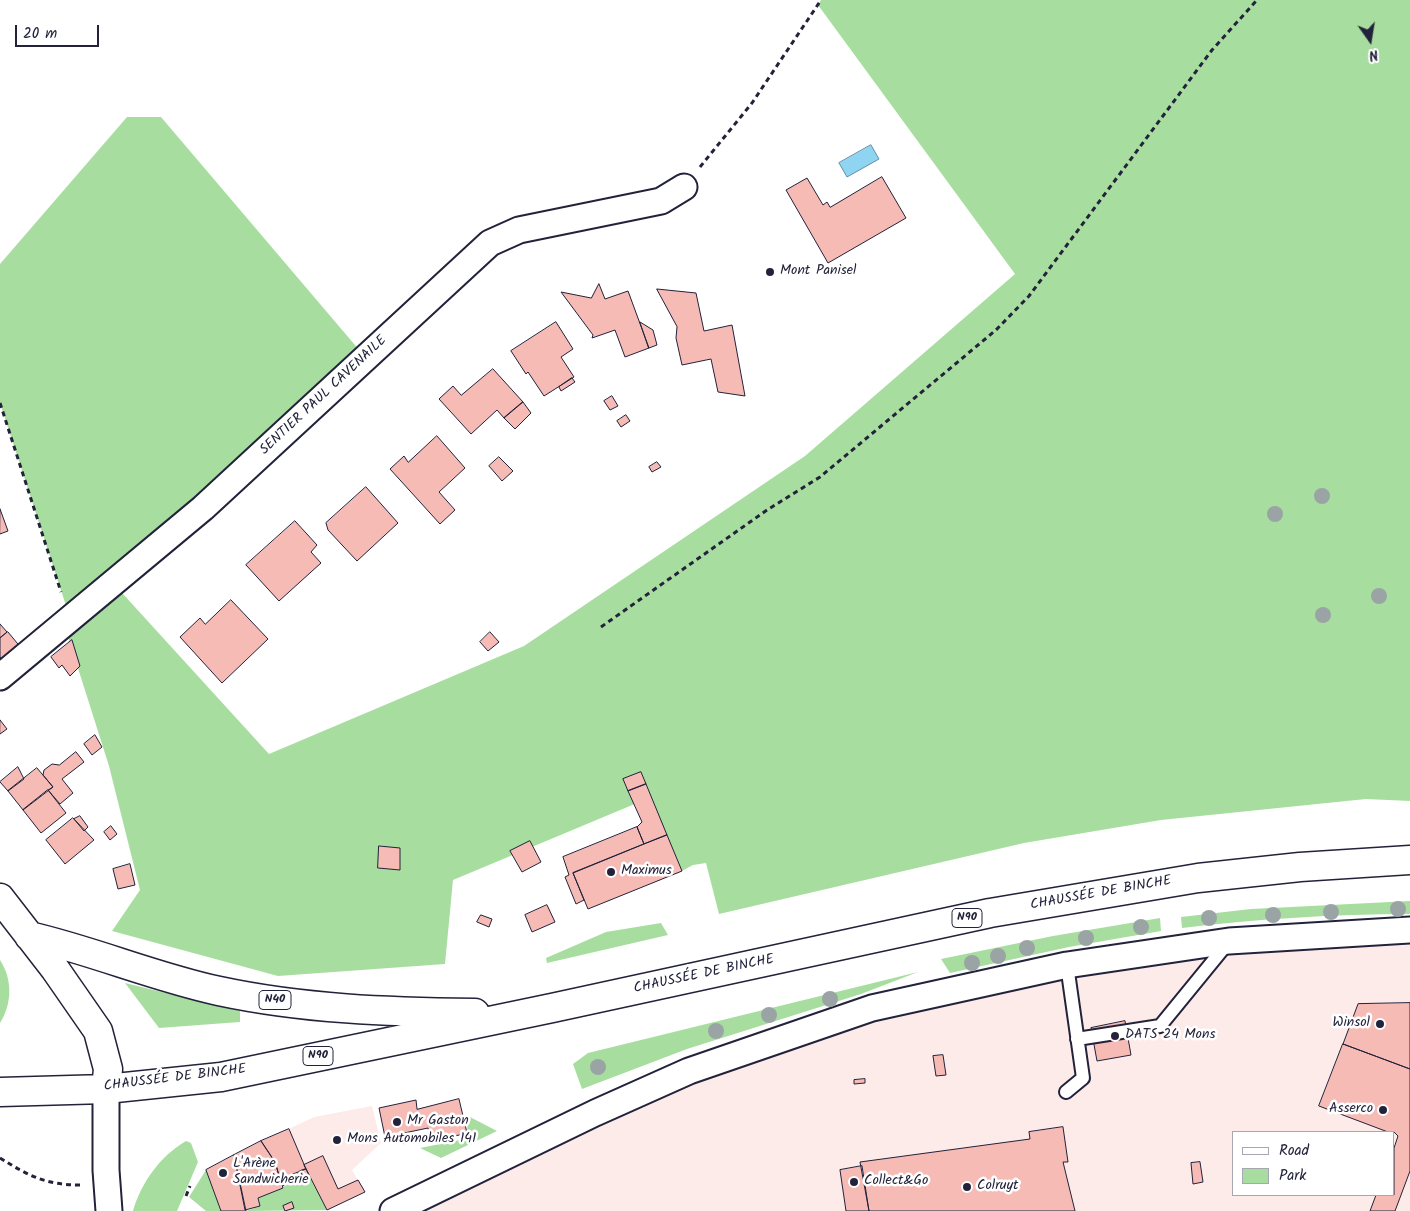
<!DOCTYPE html>
<html>
<head>
<meta charset="utf-8">
<style>
	body { margin:0 }
	#map { position:relative; width:1410px; height:1211px; overflow:hidden; background:#fff; font-family:Kalam,sans-serif }
	canvas { display:block }
	.legend { position:absolute; left:1232px; top:1131px; width:162px; height:65px; box-sizing:border-box; background:#fff; border:1px solid #a7a7b1; margin:0; padding:6px 9px; list-style:none; font-size:15px; color:#22223b }
	.legend li { display:flex; align-items:center; gap:10px; height:25px }
	.legend b { width:25px; border:1px solid #a7a7b1 }
	.north { position:absolute; left:1345px; top:15px; width:50px; height:50px; -webkit-text-stroke:4px #fff; paint-order:stroke; rotate:167deg; font-size:14px; font-weight:700; line-height:20px; text-align:center; color:#22223b }
	.north::after { content:''; display:block; margin:auto; width:18px; height:22px; background:#22223b; clip-path:polygon(50% 0,100% 100%,50% 72%,0 100%) }
	.scale { position:absolute; left:15px; top:25px; width:84px; height:22px; box-sizing:border-box; border:2px solid #22223b; border-top:0; padding-left:6px; font-size:15px; line-height:18px; white-space:nowrap; color:#22223b; -webkit-text-stroke:4px #fff; paint-order:stroke }
</style>
</head>
<body>
<div id="map">
<canvas width="1410" height="1211"></canvas>
<ul class="legend">
<li><b style="height:6px;background:#fff"></b>Road</li>
<li><b style="height:14px;background:#a8dda0"></b>Park</li>
</ul>
<div class="north">N</div>
<div class="scale">20 m</div>
</div>
<script>
const ctx = document.querySelector('canvas').getContext('2d');
ctx.lineJoin = 'round';
function fill(path, color) {
  ctx.fillStyle = color;
  ctx.fill(path, 'evenodd');
}
function strokePath(path, color, width, dash) {
  ctx.strokeStyle = color;
  ctx.lineWidth = width;
  ctx.lineCap = dash ? 'butt' : 'round';
  ctx.setLineDash(dash || []);
  ctx.stroke(path);
}
function drawText(font, color, halo, rows, align = 'center') {
  ctx.font = font + ' Kalam,sans-serif';
  ctx.lineWidth = 5;
  ctx.setLineDash([]);
  ctx.textBaseline = 'middle';
  ctx.strokeStyle = halo;
  ctx.fillStyle = color;
  for (const [text, x, y, turn = 0] of rows) {
    ctx.save();
    ctx.translate(x, y);
    ctx.rotate((+turn || 0) * Math.PI / 180);
    ctx.textAlign = isNaN(turn) ? turn : align;
    if (halo) ctx.strokeText(text, 0, 0);
    ctx.fillText(text, 0, 0);
    ctx.restore();
  }
}
fill(new Path2D(`
	M1410,930v281h-1017l296,-140 378,-106zM1234,1132h160v63h-160z
	M372,1106l9,37 -29,27 13,22 -38,18 -23,-45 -15,-36 25,-12z`), '#fdebe9');
fill(new Path2D(`
	M821,0h589v801l-44,-2 -205,21 -137,23 -305,71 -13,-51 -13,2 -17,9 -27,-76 -196,82 -8,84 -167,12 -166,-45 28,-41 -31,-124 -45,-142 6,-6 -70,-215v-139l127,-147h34l205,241 -253,225 156,171 255,-108 281,-190 210,-182 -197,-269z
	M1410,901v13c-76,0 -152,5 -228,14l-1,-11 70,-8z
	M1160,918l1,13 -92,16 -119,26 -9,-14 112,-23z
	M661,923l7,12 -121,28 -1,-5 60,-26z
	M0,960c13,20 12,44 0,63z
	M918,972l-57,22 -174,55 -105,40 -9,-25 15,-11z
	M125,983l115,28v11l-81,6z
	M468,1116l29,15 -56,27 -21,-10 40,-8 7,-6z
	M186,1141l5,2 7,19 -21,49h-44c8,-28 27,-55 53,-70z
	M206,1170l15,41h-15l-17,-14z
	M300,1171l4,8 6,-2 17,33 -81,1 14,-5 -2,-8 25,-10 4,-5 -3,-6z`), '#a8dda0');
const water = new Path2D(`
	M871,145l8,14 -32,18 -8,-14z`);
fill(water, '#8fd4f1');
strokePath(water, '#638da8', 1);
const building = new Path2D(`
	M882,177l24,41 -78,45 -42,-73 21,-12 16,27 4,-3 3,5z
	M599,284l6,15 23,-8 21,57 -24,9 -10,-27 -23,8 1,-3 -32,-43 30,6z
	M657,289l39,4 8,38 28,-6 13,71 -27,-4 -7,-33 -29,6 -6,-27 1,-11z
	M556,322l17,27 -12,8 13,20 -30,19 -16,-24 -2,2 -15,-23z
	M640,322l13,8 4,15 -8,3z
	M493,369l30,33 -19,16 -7,-8 -26,24 -32,-35 14,-13 8,9z
	M572,378l3,4 -14,9 -2,-4z
	M612,396l6,10 -8,4 -6,-9z
	M523,402l8,11 -16,16 -11,-11z
	M626,415l4,6 -9,6 -4,-6z
	M437,436l28,32 -26,24 16,18 -15,14 -50,-55 14,-13 4,6z
	M499,457l14,14 -11,10 -13,-15z
	M657,462l4,5 -9,5 -3,-5z
	M366,487l32,36 -41,38 -29,-31 -2,-7z
	M0,509l8,22 -8,3z
	M295,521l22,24 -6,7 10,11 -42,38 -33,-36z
	M231,600l37,39 -46,44 -42,-46 20,-19 5,6z
	M0,624l7,8 -7,6z
	M8,632l14,17 -18,13 -4,-5v-19z
	M490,632l9,10 -11,9 -8,-9z
	M72,640l8,26 -10,10 -8,-11 -3,3 -8,-11z
	M0,720l7,9 -7,5z
	M95,735l7,12 -10,8 -8,-11z
	M76,752l8,10 -22,17 11,14 -13,11 -12,-14 5,-3 -10,-12 1,-5 8,-6 7,1z
	M18,767l6,12 -16,12 -8,-9z
	M37,768l16,19 -30,23 -15,-19z
	M641,772l5,12 -18,7 -5,-12z
	M646,784l21,51 -23,9 -7,-17 5,-5 -14,-31z
	M48,790l18,23 -25,20 -18,-23z
	M80,816l8,11 -4,4 -10,-12z
	M73,818l21,22 -29,24 -19,-24z
	M111,826l6,8 -7,6 -6,-8z
	M637,827l7,17 -71,29 11,27 -8,4 -11,-27 4,-2 -6,-18z
	M667,835l15,36 -94,38 -15,-36z
	M530,841l11,21 -19,10 -12,-21z
	M379,846l21,2v22l-22,-2z
	M130,864l5,21 -17,4 -5,-20z
	M547,905l8,17 -23,10 -7,-17z
	M481,915l11,4 -3,8 -12,-5z
	M1410,1003v66l-67,-25 15,-40z
	M1125,1021l6,34 -34,6 -6,-33z
	M1343,1044l67,25v102l-15,40h-25l6,-16h18v-47l4,-12 -4,-4h-6l-69,-26z
	M943,1055l3,20 -10,1 -3,-20z
	M865,1079v4l-11,1v-4z
	M459,1099l8,34 -36,9 -3,-14 -43,9 -6,-29 37,-8 1,9z
	M1063,1127l5,35h-5l12,49h-206l-9,-49 170,-23 -1,-7z
	M289,1129l17,40 -26,10 -5,-17 -14,-21z
	M261,1141l14,21 8,26 -25,10 2,8 -15,4 -11,-55z
	M234,1155l12,56h-25l-15,-41z
	M323,1156l15,33 20,-9 7,12 -38,18 -23,-45z
	M1200,1162l3,20 -10,2 -2,-21z
	M862,1166l7,45h-23l-6,-41z
	M306,1169l4,8 -6,2 -4,-8z
	M284,1177l3,6 -4,3 -3,-7z
	M292,1202l2,6 -9,3 -2,-5z`);
fill(building, '#f7bbb6');
strokePath(building, '#22223b', 1);
const service = new Path2D(`
	M1077,1039l83,-13 67,-82
	M1066,1092l17,-14 -16,-113`);
const minor = new Path2D(`
	M0,677l203,-169 287,-265 29,-13 142,-29 23,-14
	M106,1089v81l3,41
	M393,1211l202,-98 94,-42 183,-63 195,-43 162,-24 181,-11`);
const primary = new Path2D(`
	M0,898l55,71 43,62 10,38 -2,20
	M29,936c65,15 125,41 190,55 84,18 170,21 256,22
	M0,1092l106,-3 115,-12 331,-69 438,-95 208,-35 102,-11 110,-7`);
strokePath(service, '#22223b', 16);
strokePath(minor, '#22223b', 29);
strokePath(primary, '#22223b', 31);
strokePath(new Path2D(`
	M700,167l52,-64 69,-103
	M0,403l61,189
	M601,627l166,-117 53,-33 176,-147 33,-34 183,-246 45,-50
	M403,1143l5,-3 -2,-7
	M0,1158c29,18 46,27 80,27
	M186,1196l4,-10`), '#22223b', 3, [5, 4]);
strokePath(service, '#fff', 12);
strokePath(minor, '#fff', 25);
strokePath(primary, '#fff', 28);
ctx.fillStyle = '#9ba4a4';
for (const [x, y] of [
	[1322,496],
	[1275,514],
	[1379,596],
	[1323,615],
	[1398,909],
	[1331,912],
	[1273,915],
	[1209,918],
	[1141,927],
	[1086,938],
	[1027,948],
	[998,956],
	[972,963],
	[830,999],
	[769,1015],
	[716,1031],
	[598,1067]
]) {
  ctx.beginPath();
  ctx.arc(x, y, 8, 0, 2 * Math.PI);
  ctx.fill();
}
for (const [x, y, r, color] of [
	[770,272,5,"#22223b"],
	[611,872,5,"#22223b"],
	[1380,1024,5,"#22223b"],
	[1115,1036,5,"#22223b"],
	[1383,1110,5,"#22223b"],
	[397,1122,5,"#22223b"],
	[337,1140,5,"#22223b"],
	[223,1173,5,"#22223b"],
	[854,1182,5,"#22223b"],
	[967,1187,5,"#22223b"]
]) {
  const dot = new Path2D();
  dot.arc(x, y, r, 0, 2 * Math.PI);
  ctx.fillStyle = color;
  ctx.fill(dot);
  strokePath(dot, '#fff', 2);
}
for (const [x, y, w] of [
	[967,918,30],
	[275,1000,32],
	[318,1056,30]
]) {
  const box = new Path2D();
  box.roundRect(x - w / 2, y - 9.5, w, 19, 4);
  ctx.fillStyle = '#fff';
  ctx.fill(box);
  strokePath(box, '#22223b', 1);
}
drawText('bold 12px', '#22223b', null, [
	["N90",967,918],
	["N40",275,1000],
	["N90",318,1056]
]);
drawText('14px', '#22223b', '#fff', [
	["Mont Panisel",780,272],
	["Maximus",621,872],
	["Winsol",1370,1024,"right"],
	["DATS 24 Mons",1125,1036],
	["Asserco",1373,1110,"right"],
	["Mr Gaston",407,1122],
	["Mons Automobiles 141",347,1140],
	["L'Arène",233,1165],
	["Sandwicherie",233,1181],
	["Collect&Go",864,1182],
	["Colruyt",977,1187]
], 'left');
drawText('14px', '#22223b', '#fff', [
	["SENTIER PAUL CAVENAILE",324,396,-43],
	["CHAUSSÉE DE BINCHE",1101,894,-10],
	["CHAUSSÉE DE BINCHE",704,975,-12],
	["CHAUSSÉE DE BINCHE",175,1079,-7]
]);
</script>
</body>
</html>
